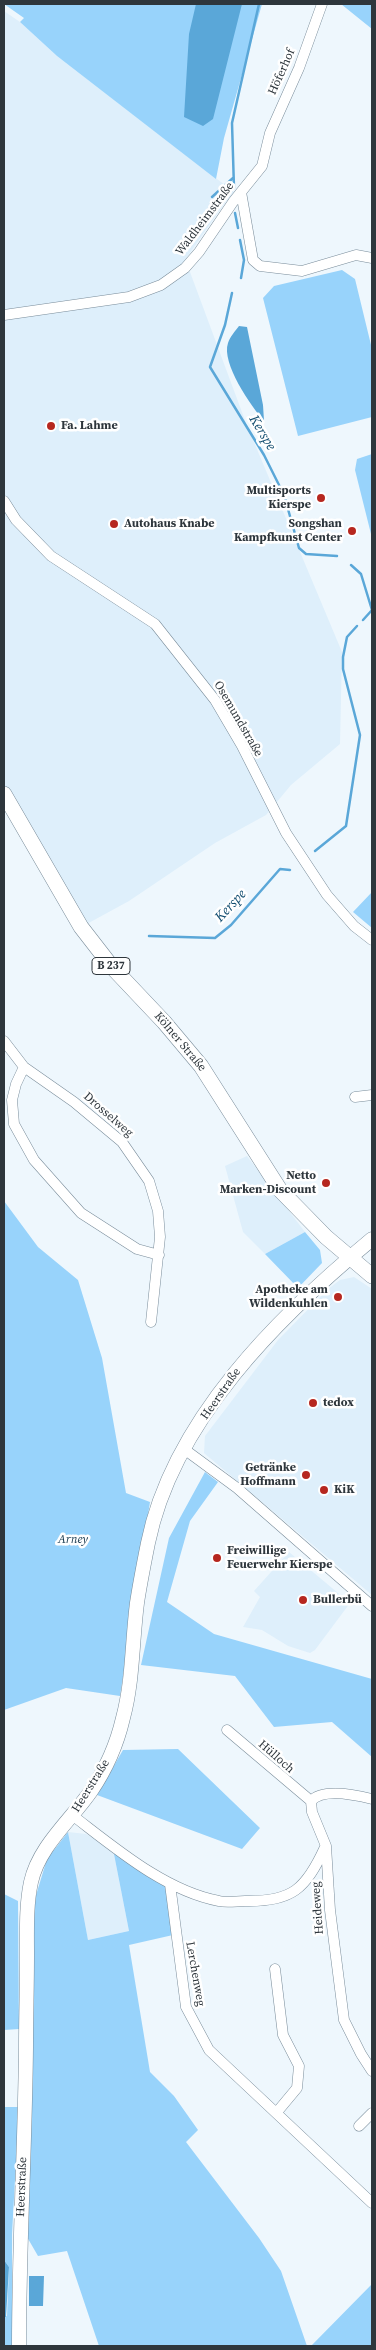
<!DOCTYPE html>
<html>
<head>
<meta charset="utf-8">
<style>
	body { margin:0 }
	#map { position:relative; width:376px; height:2350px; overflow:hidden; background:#eef7fd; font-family:"Source Serif 4",serif }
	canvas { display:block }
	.frame { position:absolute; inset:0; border:5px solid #2e363c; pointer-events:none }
</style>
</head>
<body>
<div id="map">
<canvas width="376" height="2350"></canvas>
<div class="frame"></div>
</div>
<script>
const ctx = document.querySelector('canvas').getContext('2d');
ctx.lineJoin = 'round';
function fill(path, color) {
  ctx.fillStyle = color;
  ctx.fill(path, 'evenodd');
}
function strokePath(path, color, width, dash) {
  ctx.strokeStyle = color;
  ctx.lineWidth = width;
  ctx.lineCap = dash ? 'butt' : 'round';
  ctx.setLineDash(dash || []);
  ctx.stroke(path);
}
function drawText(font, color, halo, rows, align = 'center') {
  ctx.font = font + ' "Source Serif 4",serif';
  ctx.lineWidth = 5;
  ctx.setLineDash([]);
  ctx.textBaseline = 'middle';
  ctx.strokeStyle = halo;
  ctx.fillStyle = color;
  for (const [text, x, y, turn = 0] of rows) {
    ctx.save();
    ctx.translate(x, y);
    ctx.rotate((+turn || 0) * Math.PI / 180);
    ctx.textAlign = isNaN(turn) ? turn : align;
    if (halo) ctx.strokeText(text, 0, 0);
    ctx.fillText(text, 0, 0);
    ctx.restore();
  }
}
fill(new Path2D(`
	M4,11l16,11 37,34 177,136 -10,12 -41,59 7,9 56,151 96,229 -2,92 -49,41 -25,30 -51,28 -86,58 -44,24 -81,-141z
	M247,1156l58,76 -40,22 -22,-22 -18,-66z
	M354,1277l18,12v306l-168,-142 1,-17 73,-96 50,-51 12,-9z
	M289,1552l61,51 -35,47 -5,3 -22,-7 -26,-16 -19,-3 17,-30 -6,-6z
	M68,1832l18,2 27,15 16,82 -41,9z`), '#deeffb');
fill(new Path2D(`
	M4,4h258l-38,134 -8,41 -159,-123 -37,-34 4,-4z
	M341,4h31v25z
	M342,270l13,9 17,70v68l-74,19 -35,-138 11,-12z
	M372,454v84l-17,-68 2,-11z
	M372,892v36l-19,-16z
	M4,1201l34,46 40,33 24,78 24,135 24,9 -30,194 -54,-8 -62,22z
	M305,1232l15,18 2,13 -24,25 -33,-34z
	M205,1472l13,10 -28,39 -23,81 47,32 158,45v78l-40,-35 -58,5 -39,-51 -94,-11 28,-127z
	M178,1749l82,79 -18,21 -145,-54 26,-45z
	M68,1832l20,108 41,-9 -16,-82 53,37 7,49 -44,10 21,127 24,24 24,34 -12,12 73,96 22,33 26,75h-208l-32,-95 -29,5 -11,-19 6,-332 14,-46z
	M4,1894l14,7 1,128 -15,1z
	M4,2107h15l-7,127v112h-8v-29l3,-1 2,-49 -5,-7z
	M372,2284v62h-61z`), '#98d3fb');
fill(new Path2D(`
	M196,4h46l-29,115 -10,7 -19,-9 5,-83z
	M239,326l8,1 16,78 1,16c-13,-15 -43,-58 -36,-78 2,-6 7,-12 11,-17z
	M4,2260l5,7 -3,50h-2z
	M29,2276h15l-1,30h-14z`), '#5aa7d8');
strokePath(new Path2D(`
	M234,188l-2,-65 27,-119
	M212,197l21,-19
	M235,213l3,15
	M240,240l4,20 -3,18
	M232,293l-7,32 -15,42 54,88 20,40 15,53 7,6 31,2
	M351,565l10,9 11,36 -9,10
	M315,851l31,-25 14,-91 -17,-66v-12l4,-20 10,-11
	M149,936l66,2 16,-13 49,-56 10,1`), '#5aa7d8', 2.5);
const minor = new Path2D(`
	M241,192l12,68 7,6 42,5 54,-16 16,3
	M4,315l125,-18 32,-12 24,-17 14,-16 34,-50 29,-36 8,-33 29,-65 23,-64
	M4,501l12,19 35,36 104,68 60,76 27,46 44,87 41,62 27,31 18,14
	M4,1041l20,26 50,35 48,40 27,39 9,30 2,26 -9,85
	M24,1067l-8,17 -4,16 2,24 20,36 47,53 56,36 22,6
	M355,1097l17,-2
	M184,1449l53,39 135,118
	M227,1730l84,71
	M372,1799c-16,-4 -49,-11 -61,2l1,11 14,34 4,64 14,110 17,34 11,17
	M72,1815c42,32 93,76 147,86 8,2 18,0 26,0 47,1 61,-12 80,-54
	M170,1884l16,123 23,43 163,153
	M275,1969l8,66 16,31 -2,22 -20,24
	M359,2126l13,-13`);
const secondary = new Path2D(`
	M19,2346c0,-100 6,-199 7,-299 0,-31 1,-61 1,-92 0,-24 -1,-50 4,-73 8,-36 40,-62 60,-91 15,-22 26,-47 32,-73 10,-37 9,-76 14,-115 3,-20 7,-40 11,-60 25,-123 131,-227 224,-304`);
const primary = new Path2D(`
	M4,794l77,133 31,40 52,55 37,44 79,124 46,47 46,39`);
strokePath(minor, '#798c9a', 11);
strokePath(secondary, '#798c9a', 15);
strokePath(primary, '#798c9a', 16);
strokePath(minor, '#fff', 10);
strokePath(secondary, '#fff', 14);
strokePath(primary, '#fff', 15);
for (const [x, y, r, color] of [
	[51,426,5,"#b6271f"],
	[321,498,5,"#b6271f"],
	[114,524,5,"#b6271f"],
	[352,531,5,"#b6271f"],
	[326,1183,5,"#b6271f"],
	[338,1297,5,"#b6271f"],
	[313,1403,5,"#b6271f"],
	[306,1475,5,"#b6271f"],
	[324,1490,5,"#b6271f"],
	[217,1558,5,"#b6271f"],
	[303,1600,5,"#b6271f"]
]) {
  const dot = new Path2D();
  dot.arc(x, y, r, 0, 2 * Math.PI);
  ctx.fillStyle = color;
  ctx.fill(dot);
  strokePath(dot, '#fff', 2);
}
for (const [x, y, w] of [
	[111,966,38]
]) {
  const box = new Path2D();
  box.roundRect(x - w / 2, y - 8.5, w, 17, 4);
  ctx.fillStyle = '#fff';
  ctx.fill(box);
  strokePath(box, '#2e363c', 1);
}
drawText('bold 11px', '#2e363c', null, [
	["B 237",111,966]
]);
drawText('12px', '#2e363c', '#fff', [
	["Höferhof",282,72,-66],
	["Waldheimstraße",205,219,-53],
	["Osemundstraße",238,719,60],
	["Kölner Straße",180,1042,50],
	["Drosselweg",108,1115,41],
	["Heerstraße",221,1394,-55],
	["Hülloch",276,1757,41],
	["Heerstraße",91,1786,-58],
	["Heideweg",318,1908,-94],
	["Lerchenweg",195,1974,80],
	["Heerstraße",22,2187,-88]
]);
drawText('bold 12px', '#2e363c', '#fff', [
	["Fa. Lahme",61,426],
	["Multisports",311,491,"right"],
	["Kierspe",311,505,"right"],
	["Autohaus Knabe",124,524],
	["Songshan",342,524,"right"],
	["Kampfkunst Center",342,538,"right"],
	["Netto",316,1176,"right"],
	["Marken-Discount",316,1190,"right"],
	["Apotheke am",328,1290,"right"],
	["Wildenkuhlen",328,1304,"right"],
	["tedox",323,1403],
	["Getränke",296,1468,"right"],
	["Hoffmann",296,1482,"right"],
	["KiK",334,1490],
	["Freiwillige",227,1551],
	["Feuerwehr Kierspe",227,1565],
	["Bullerbü",313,1600]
], 'left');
drawText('italic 12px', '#17384d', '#fff', [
	["Arney",73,1540]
]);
drawText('italic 14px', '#134e70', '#fff', [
	["Kerspe",262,433,59],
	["Kerspe",231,906,-47]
]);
</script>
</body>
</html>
